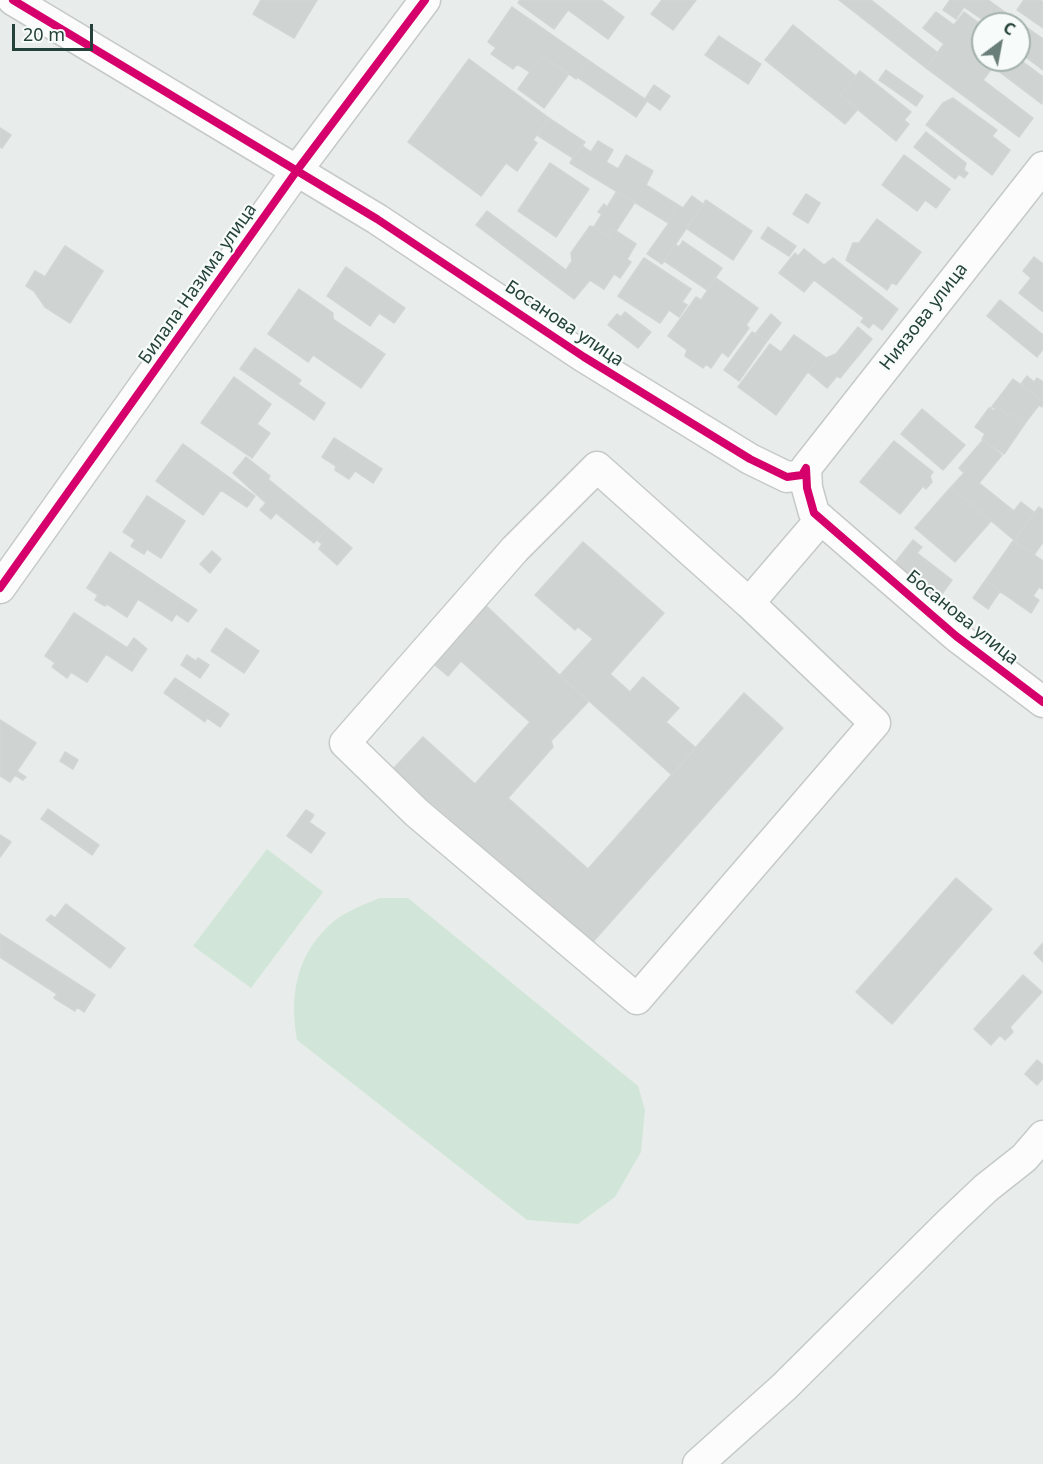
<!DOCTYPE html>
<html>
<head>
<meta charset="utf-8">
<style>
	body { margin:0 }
	#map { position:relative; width:1043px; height:1464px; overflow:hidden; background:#e8edeb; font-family:"Noto Sans",sans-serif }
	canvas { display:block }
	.north { position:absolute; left:971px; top:12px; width:60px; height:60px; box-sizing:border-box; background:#f7fbf9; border:2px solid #a3b1ad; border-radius:50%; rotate:32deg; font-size:16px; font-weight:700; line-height:24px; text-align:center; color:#24423a }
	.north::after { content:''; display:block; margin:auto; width:21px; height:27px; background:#697e78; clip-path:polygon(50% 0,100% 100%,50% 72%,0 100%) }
	.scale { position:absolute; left:12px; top:24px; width:81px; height:27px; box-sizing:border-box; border:3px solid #24423a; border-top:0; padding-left:8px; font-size:18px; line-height:21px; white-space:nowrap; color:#24423a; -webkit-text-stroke:4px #f7fbf9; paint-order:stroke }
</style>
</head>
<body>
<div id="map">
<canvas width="1043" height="1464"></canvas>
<div class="north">С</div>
<div class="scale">20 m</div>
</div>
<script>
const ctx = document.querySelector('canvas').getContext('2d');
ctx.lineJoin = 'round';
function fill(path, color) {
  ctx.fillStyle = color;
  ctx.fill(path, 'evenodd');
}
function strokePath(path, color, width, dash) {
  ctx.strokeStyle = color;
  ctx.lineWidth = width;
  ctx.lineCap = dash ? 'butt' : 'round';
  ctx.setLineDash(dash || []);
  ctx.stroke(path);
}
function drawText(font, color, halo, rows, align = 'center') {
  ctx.font = font + ' "Noto Sans",sans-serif';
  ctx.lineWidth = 4.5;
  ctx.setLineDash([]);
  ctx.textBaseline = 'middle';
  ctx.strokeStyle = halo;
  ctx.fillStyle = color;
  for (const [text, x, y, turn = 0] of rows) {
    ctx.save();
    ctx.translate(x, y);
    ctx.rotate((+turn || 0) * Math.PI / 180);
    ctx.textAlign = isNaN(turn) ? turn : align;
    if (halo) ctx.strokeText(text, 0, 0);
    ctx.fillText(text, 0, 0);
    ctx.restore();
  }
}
fill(new Path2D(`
	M267,849l56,43 -72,96 -58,-42z
	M380,898h28l230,188 7,24 -4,42 -26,45 -37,27 -51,-4 -230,-180c-8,-47 0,-87 37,-119 13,-10 31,-17 46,-23z`), '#d1e6d8');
const building = new Path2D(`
	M261,0h56l-23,38 -41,-24z
	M520,0h81l23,17 -16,22 -40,-29 -14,19 -36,-26z
	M662,0h34l-23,30 -22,-16z
	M839,0h32l67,53 -12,15z
	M950,0h38l17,12 -8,12h-8l-25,-17 -8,12 -13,-9z
	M1024,0h16l3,2v26l-26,-18z
	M512,7l76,53 -12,19 -34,-24 -12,17 -13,-8 -4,5 -22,-15 5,-6 -8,-6z
	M936,12l18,13 10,-13 19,14v34l36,-1 24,18 -1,27 -49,-37 -10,13 50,38 -14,19 -93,-69 18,-24 -21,-16z
	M1005,12l38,27v31l-24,-18v-28h-22z
	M793,25l63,51 -16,19 18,14 -13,15 -80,-64z
	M719,36l42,28 -13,20 -43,-29z
	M542,55l26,20 -24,33 -26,-19z
	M469,59l80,59 -16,22 4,3 -20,28 -11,-8 -25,33 -73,-54z
	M588,60l57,39 9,-14 16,11 -10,14 -13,-9 -11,16 -59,-40z
	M886,70l37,26 -7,10 -37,-26z
	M860,71l51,41 -7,8 5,4 -13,17 -56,-46z
	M953,98l44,32 -5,6 18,14 -18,25 -66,-50 17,-22z
	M549,118l36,24 -12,16 -36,-23z
	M0,128l11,7 -9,13 -2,-1z
	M926,132l40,31 -2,7 4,3 -4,5 -5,-4 -4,5 -41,-32z
	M598,141l15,9 -7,12 12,7 8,-14 27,16 -7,14 32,20 -11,17 -97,-59 11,-18 10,7z
	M904,155l46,34 -14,19 -11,-8 -8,11 -35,-26z
	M550,163l39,26 -33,48 -38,-26z
	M617,191l18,11 -19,29 -3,-2 -5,7 -14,-9 8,-13 -4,-2 6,-8 3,3z
	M806,194l14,9 -12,20 -15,-9z
	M692,196l11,8 -41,60 -15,-10 22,-31 -2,-1 11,-17 5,3z
	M706,200l46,31 -19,29 -46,-31z
	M487,211l79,59 6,-9 -1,-8 19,-27 4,1 14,9 5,-7 23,15 -9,15 4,3 -11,16 -6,-4 -10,15 -14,-9 -16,19 -98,-74z
	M877,219l44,33 -25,33 -4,-3 -5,8 -41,-30 7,-17h6z
	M768,227l28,19 -7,10 -28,-18z
	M683,241l39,27 -15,22 -43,-29 11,-17 4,3z
	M65,246l38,25 -33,52 -25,-16 -11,-16 -8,-5 9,-15 10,6z
	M804,249l20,16 9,-7 65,51 -16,21 -9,-7 -4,5 -8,-6 3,-4 -50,-38 -10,12 -25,-19 16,-20 3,3z
	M1034,257l9,7v48l-24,-19 12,-15 -8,-7z
	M644,258l47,31 -9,13 5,3 -8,12 -10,-7 -9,13 -42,-27z
	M346,267l59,41 -11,15 -15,-10 -9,13 -43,-30z
	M716,278l42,30 -12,17 3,3 -21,29 -6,-5 -11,16 -5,-4 -3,4 -18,-12 2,-6 -19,-14 28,-39 5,3z
	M299,289l34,24v6l52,35 -24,34 -48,-33 -5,7 -40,-28z
	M1000,300l43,35v14l-6,8 -50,-41z
	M625,312l26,20 -13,16 -30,-23 9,-11 4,3z
	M771,314l10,9 -14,18 -11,-8z
	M858,327l14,12 -32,39 -3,-2 -10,12 -19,-16 13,-18 5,4 10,-4z
	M752,332l15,9 -28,40 -15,-11z
	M794,335l27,19 -45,61 -38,-28 32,-43 11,8z
	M255,348l46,32 -3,4 27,19 -11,17 -74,-51z
	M1027,376l7,6 3,-4 6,4v19l-22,-17z
	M234,377l37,27 -14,20 13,9 -18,25 -51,-35z
	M1013,379l30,22v5l-1,1 -3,-2 -13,17 -11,-8 -5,2 -14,-9 -5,1z
	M996,407l14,9 5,-2 11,8 -22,32 -22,-15 3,-5 -10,-7 14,-19 5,3z
	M922,409l43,36 -22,25 -42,-36z
	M334,438l48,31 -9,14 -18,-12 -6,8 -14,-9 1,-4 -14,-9z
	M983,440l19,15 -23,28 35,28 7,-9 14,11 -21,27 -63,-53 13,-14 -5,-5z
	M894,441l39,31 -3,4 2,6 -6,7 -3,-3 -23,28 -40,-32z
	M183,444l72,52 -8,11 -26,-17 -18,25 -47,-34z
	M246,457l24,19 -2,3 59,48 -13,16 -38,-30 -5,6 -11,-9 6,-7 -33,-30z
	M951,487l40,34 -36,41 -40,-34z
	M147,496l38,25 -24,37 -14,-9 -3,5 -13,-8 4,-6 -12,-8z
	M1039,507l4,3v32l-9,13 -20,-15z
	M327,527l25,21 -15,17 -18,-16 3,-5 -5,-4z
	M913,540l9,7 -5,6 35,27 -13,18 -45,-34z
	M1013,541l30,20v28l-4,-2 -6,9 6,4 -8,13 -46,-32z
	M583,542l81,71 -54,61 20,18 13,-15 36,31 -13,14 30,26 -24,27 -112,-100 33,-36 -15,-12 -3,3 -40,-35z
	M212,551l9,8 -11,14 -10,-9z
	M110,552l87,58 -9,12 -12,-8 -4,7 -34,-22 -11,18 -20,-13 -2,2 -10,-6 3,-5 -11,-7z
	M985,581l15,10 -12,18 -15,-11z
	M480,600l108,102 -37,39 2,6 -45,51 80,71 156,-176 39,35 -192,216 -198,-175 30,-32 52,47 55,-62 -69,-61 -13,15 -19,-16z
	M74,613l67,44 -9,14 -26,-17 -19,28 -16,-10 -4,6 -15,-11 3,-4 -10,-7z
	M226,628l33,23 -15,22 -33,-22z
	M134,638l13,11 -6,8 -14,-9z
	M187,655l9,6 2,-3 11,7 -9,13 -19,-13z
	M175,678l54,36 -9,13 -13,-9 -2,4 -41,-29z
	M0,720l36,23 -19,28 9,6 -3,3 -8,-5 -5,7 -10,-6z
	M65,752l13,8 -5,9 -13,-8z
	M48,809l51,36 -7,10 -51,-36z
	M306,810l8,5 -5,7 16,11 -14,20 -24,-17z
	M0,835l11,7 -11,15z
	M956,878l36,31 -100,115 -36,-32z
	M66,904l59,44 -15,20 -64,-48 5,-5 4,3z
	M0,934l95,61 -11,17 -7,-5 -2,4 -21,-13 3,-4 -57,-37z
	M1043,943v19l-9,-9z
	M1023,975l19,17 -32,35 3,5 -8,8 -5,-5 -9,10 -17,-16z
	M1037,1060l6,5v13l-6,7 -12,-11z`);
fill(building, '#cfd4d2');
strokePath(building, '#d1d6d4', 1.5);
const minor = new Path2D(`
	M13,0l364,219 207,138 166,102 37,18 15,-2 4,-7 1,20 7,25 142,123 87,66
	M806,468l237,-301
	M0,588l298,-419 127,-169
	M749,603l126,120 -238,276 -220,-186 -72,-70 170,-194 82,-82 152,136 72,-84
	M698,1464l86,-77 164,-163 38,-36 38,-30 19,-22`);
strokePath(minor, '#c5cac8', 33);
strokePath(minor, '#fcfcfc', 30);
strokePath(new Path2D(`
	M13,0l364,219 207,138 166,102 37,18 15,-2 4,-7 1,20 7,25 142,123 87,66
	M0,588l298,-419 127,-169`), '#d6006c', 8);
drawText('18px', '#24423a', '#f7fbf9', [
	["Билала Назима улица",198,284,-55],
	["Ниязова улица",924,317,-52],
	["Босанова улица",564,324,34],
	["Босанова улица",962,618,39]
]);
</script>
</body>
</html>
